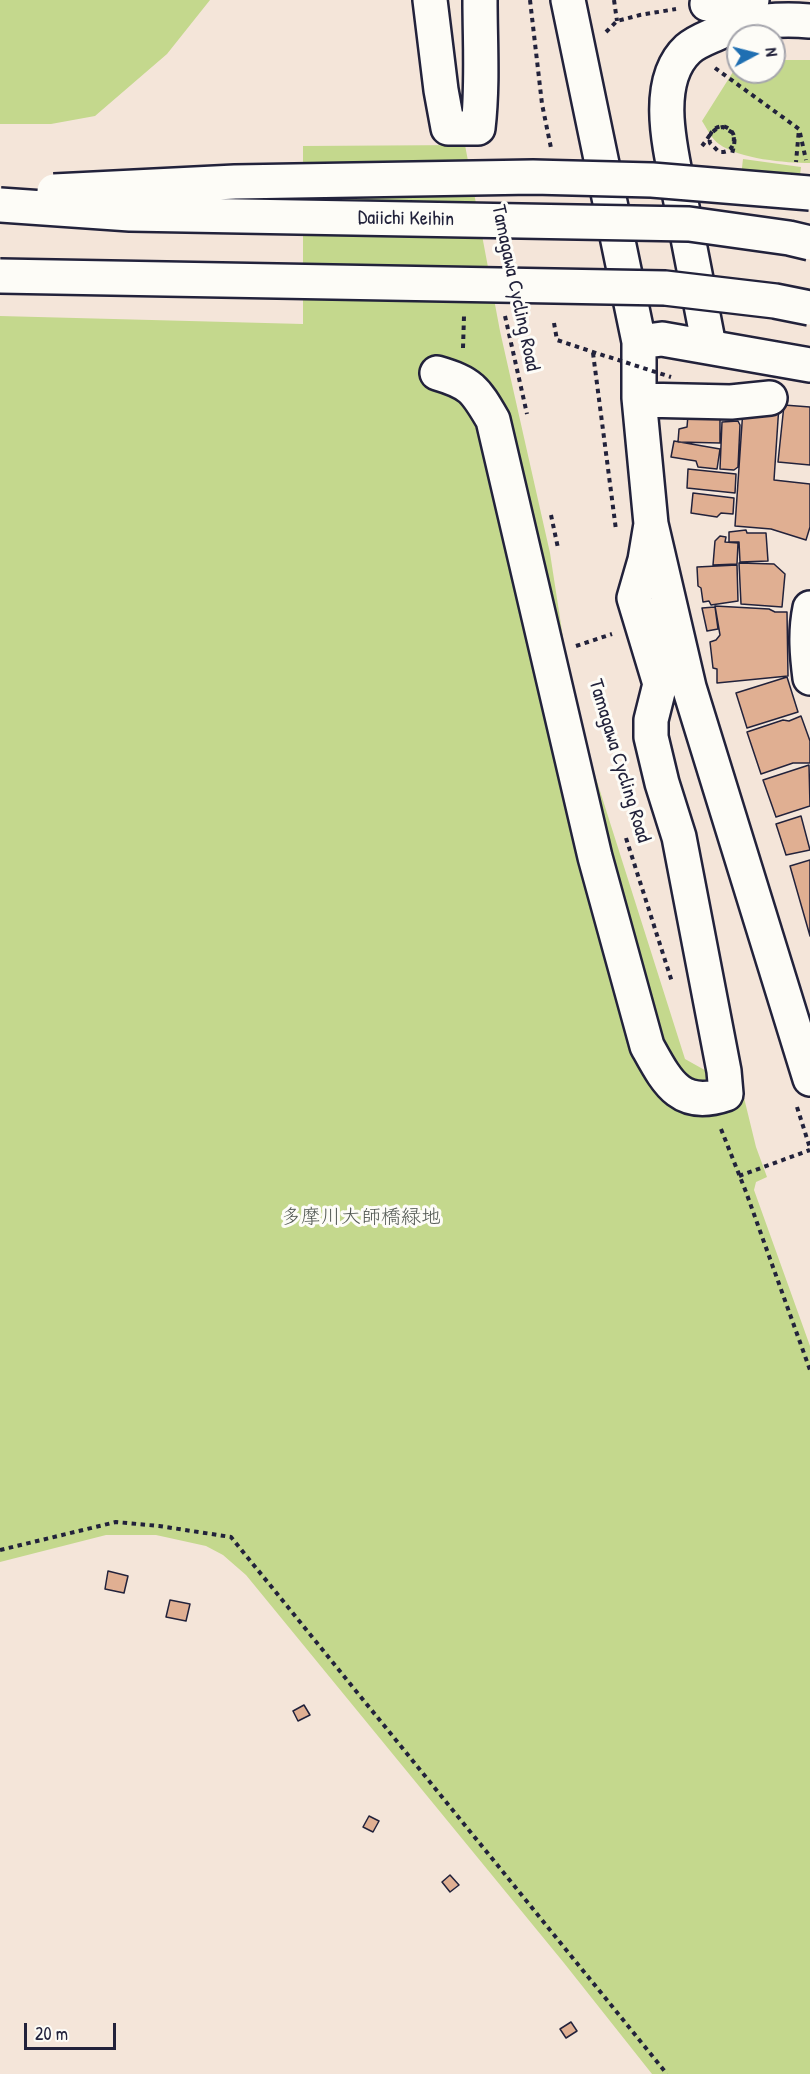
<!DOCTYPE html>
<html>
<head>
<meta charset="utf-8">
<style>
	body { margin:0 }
	#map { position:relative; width:810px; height:2074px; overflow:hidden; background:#f4e5d9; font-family:"Patrick Hand",sans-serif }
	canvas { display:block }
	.north { position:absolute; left:726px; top:24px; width:60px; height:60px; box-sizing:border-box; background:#fdfcf7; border:2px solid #a5a5ac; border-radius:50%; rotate:83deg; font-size:16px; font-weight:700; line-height:24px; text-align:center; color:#22223b }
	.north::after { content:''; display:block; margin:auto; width:21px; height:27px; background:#1f6fb2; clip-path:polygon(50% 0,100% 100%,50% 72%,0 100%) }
	.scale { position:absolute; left:24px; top:2023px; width:92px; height:27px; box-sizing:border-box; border:3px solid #22223b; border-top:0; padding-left:8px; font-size:18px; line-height:21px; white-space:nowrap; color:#22223b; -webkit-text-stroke:4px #fdfcf7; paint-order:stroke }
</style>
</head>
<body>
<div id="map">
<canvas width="810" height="2074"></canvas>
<div class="north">N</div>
<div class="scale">20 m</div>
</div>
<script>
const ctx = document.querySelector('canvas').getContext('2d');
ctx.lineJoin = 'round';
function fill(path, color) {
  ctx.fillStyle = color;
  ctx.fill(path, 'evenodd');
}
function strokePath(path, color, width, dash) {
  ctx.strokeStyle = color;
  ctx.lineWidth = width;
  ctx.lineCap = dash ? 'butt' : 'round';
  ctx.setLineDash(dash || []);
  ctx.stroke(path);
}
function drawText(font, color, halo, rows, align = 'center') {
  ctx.font = font + ' "Patrick Hand","Klee One",sans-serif';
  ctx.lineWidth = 6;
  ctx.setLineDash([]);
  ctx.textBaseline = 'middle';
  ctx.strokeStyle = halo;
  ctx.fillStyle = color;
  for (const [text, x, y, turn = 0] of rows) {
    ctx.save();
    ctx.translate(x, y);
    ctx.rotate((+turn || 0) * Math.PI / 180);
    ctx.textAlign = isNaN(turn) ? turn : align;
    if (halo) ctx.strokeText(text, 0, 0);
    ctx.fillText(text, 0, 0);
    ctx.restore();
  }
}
fill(new Path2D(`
	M0,0h210l-43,54 -72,62 -44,8h-51z
	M774,60h36v103c-24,0 -71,-4 -91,-19 -7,-5 -12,-15 -17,-23l36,-57v8h36z
	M465,145l35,186 50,222 24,156 111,350 25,14 27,-4 19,78 11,30 -11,5 -2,8 56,156v728h-158l-88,-111 -318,-388 -23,-20 -17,-9 -50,-11h-50l-106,27v-1246l303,8v-178z
	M743,159l58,8 -2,17 -58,-8z`), '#c4d88d');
const building = new Path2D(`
	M779,405l-5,75 36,4v43l-4,13 -35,-11 -36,-3 8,-117z
	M784,405l26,2v58l-32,-3z
	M688,415l32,3v25l-42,-1 1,-13 8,-2z
	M738,421l2,4 -2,42 -4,3 -14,-1 2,-47z
	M674,441l46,8 -3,20 -19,-2 -2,-6 -25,-4z
	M688,469l48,5 -1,19 -48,-5z
	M693,493l41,5 -1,16 -12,-1 -4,4 -26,-4z
	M746,530l1,3h19l2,28 -28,1 -1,-20h-10v-10z
	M720,536l6,1 -1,5 13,1 -1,21 -24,1 2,-24z
	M739,563l35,1 11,10 -3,33 -41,-3z
	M737,565l1,36 -27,4 -2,-4 -6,1 -2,-14 -3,-2 -1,-19z
	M715,606l54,3 6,3h12l1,64 -71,7v-14l-4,-1 -3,-26 6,-2 4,-5z
	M715,607l3,22 -11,2 -5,-23z
	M787,677l11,35 -51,16 -11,-35z
	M801,716l9,25v22h-17l-32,11 -14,-42 36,-12 6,1z
	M809,765l1,41 -34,11 -13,-37z
	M801,816l9,34 -24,5 -10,-31z
	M810,860v76l-20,-70z
	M108,1571l20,5 -4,17 -19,-4z
	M170,1600l20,4 -4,17 -20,-4z
	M304,1705l6,10 -12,6 -5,-10z
	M369,1816l10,5 -6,11 -10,-5z
	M450,1875l9,10 -9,7 -8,-10z
	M571,2022l6,9 -11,7 -6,-9z`);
fill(building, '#e0af92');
strokePath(building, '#22223b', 1.5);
const minor = new Path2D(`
	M430,0l11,90 7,38h30c5,-43 2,-86 2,-128
	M568,0l71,342v56l12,126 38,163 121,392
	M707,4l45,-4
	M639,342l23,-3 148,26
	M437,373c34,10 38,16 56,47l102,437 52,189c20,36 33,64 79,48l-2,-23 -45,-234 -17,-54 -11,-46v-17l9,-36 -26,-86 11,-38 6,-36
	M640,400l91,2 39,-4
	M810,608c-5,24 -3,47 0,70`);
const highway = new Path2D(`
	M709,346c-9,-48 -19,-96 -28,-144 -8,-43 -31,-118 7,-153 9,-8 22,-12 32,-17 27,-11 61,-14 90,-11`);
strokePath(minor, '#22223b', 38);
strokePath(highway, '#22223b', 38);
strokePath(new Path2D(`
	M530,0l12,104 9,44
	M614,0l3,21
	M606,32l11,-11 23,-6 36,-6
	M715,68l84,61 -3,33
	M800,133l6,27
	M702,146c6,-7 10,-18 21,-19l10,6c3,12 -2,20 -14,19l-9,-9c-2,-9 3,-16 13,-17 15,5 12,16 9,28
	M505,316l22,98
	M554,323l3,17 51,17
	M463,348l1,-32
	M593,353l23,177
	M551,515l7,33
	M576,646l36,-12
	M626,838l46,144
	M797,1107l13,41
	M721,1129l25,63 64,178
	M739,1176l71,-26
	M0,1550l116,-28 43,4 72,11 436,537`), '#22223b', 4, [4.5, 4.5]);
strokePath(minor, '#fdfcf7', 33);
strokePath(highway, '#fdfcf7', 33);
const highwayBridge = new Path2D(`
	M54,191l181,-9 298,-5 119,3 158,13
	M0,205l130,9 559,10 100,14 21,5
	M0,276l665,12 110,13 35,7`);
strokePath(highwayBridge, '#22223b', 38, []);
strokePath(new Path2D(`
	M609,357l62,20`), '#22223b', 4, [4.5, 4.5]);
strokePath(highwayBridge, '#fdfcf7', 33);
drawText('20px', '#22223b', '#fdfcf7', [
	["Daiichi Keihin",406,219,1],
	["Tamagawa Cycling Road",515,288,78],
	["Tamagawa Cycling Road",619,761,73]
]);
drawText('20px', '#535954', '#fdfcf7', [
	["多摩川大師橋緑地",361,1218]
]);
</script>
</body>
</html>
